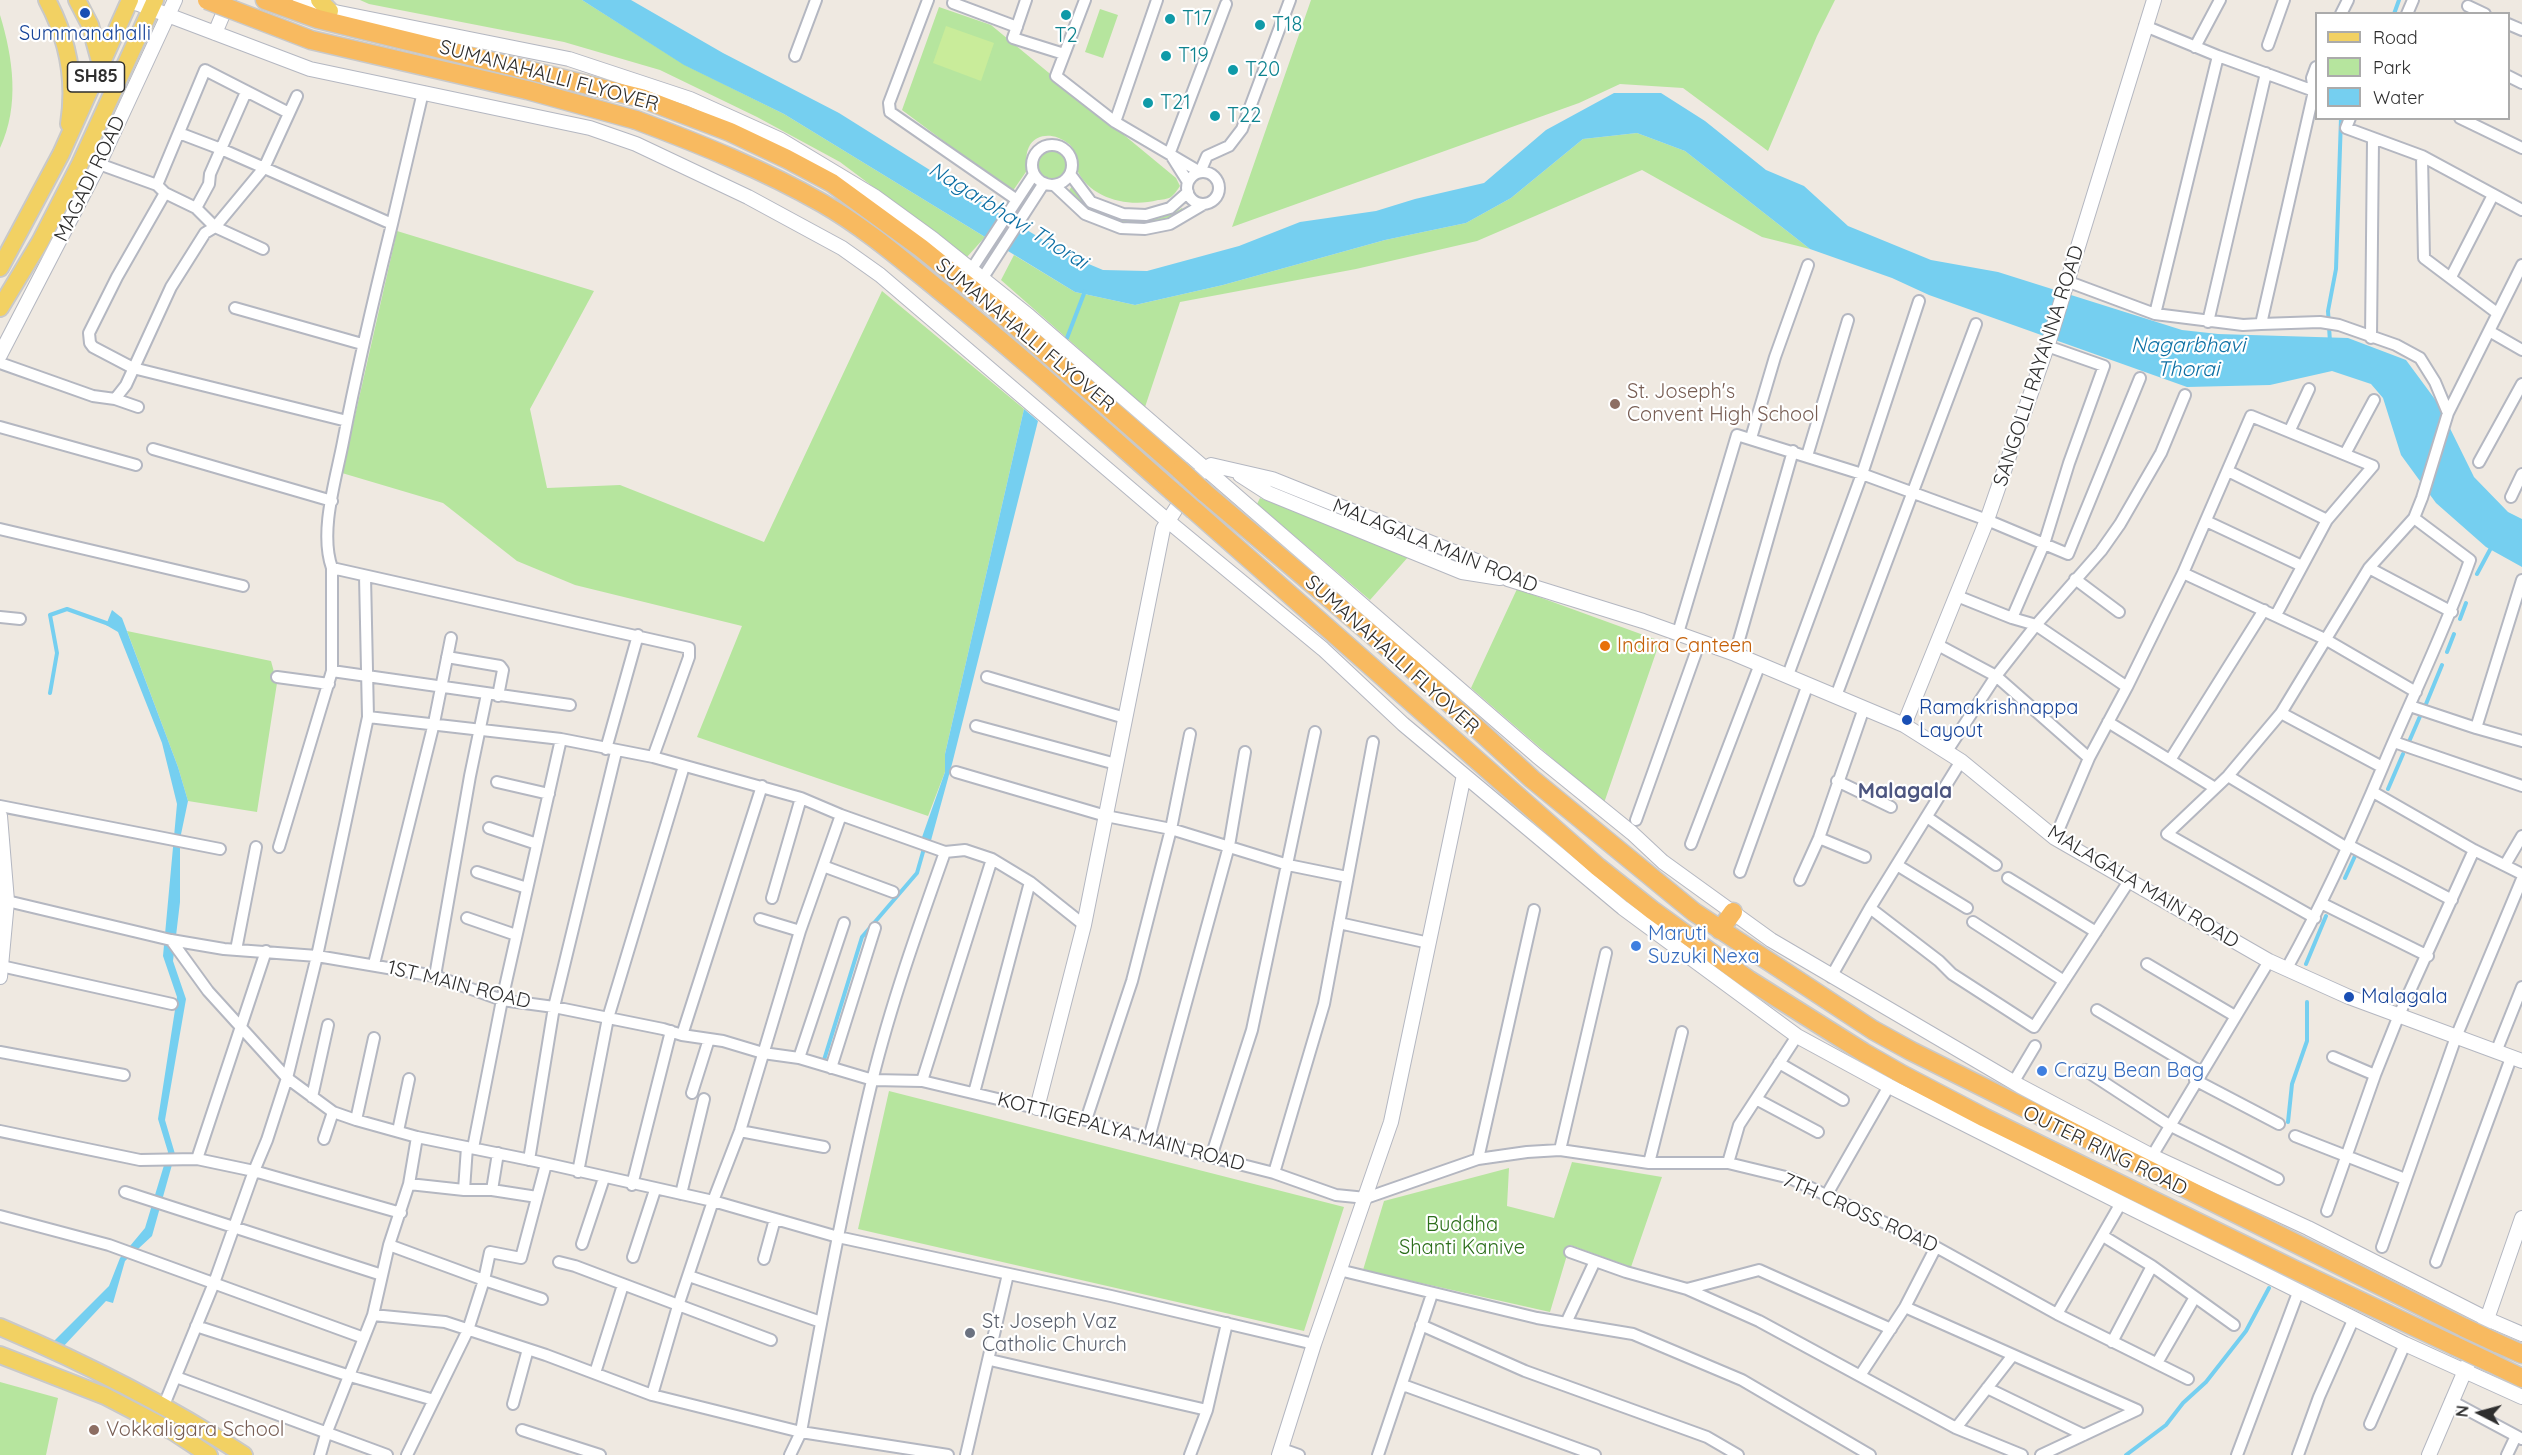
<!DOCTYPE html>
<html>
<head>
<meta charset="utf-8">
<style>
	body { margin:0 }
	#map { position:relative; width:2522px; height:1455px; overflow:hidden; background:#efe9e1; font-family:Quicksand,sans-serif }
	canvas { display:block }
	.legend { position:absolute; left:2315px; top:12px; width:195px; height:108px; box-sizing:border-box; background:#fff; border:2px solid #ababab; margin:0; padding:8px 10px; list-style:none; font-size:18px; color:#2e2e2e }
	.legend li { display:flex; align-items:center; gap:12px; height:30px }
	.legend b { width:30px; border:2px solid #ababab }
	.north { position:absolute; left:2450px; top:1383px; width:60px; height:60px; -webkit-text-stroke:4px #fff; paint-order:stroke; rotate:276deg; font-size:16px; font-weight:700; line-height:24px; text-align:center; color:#2e2e2e }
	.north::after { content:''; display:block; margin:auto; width:21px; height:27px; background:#2e2e2e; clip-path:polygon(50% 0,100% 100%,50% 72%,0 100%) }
</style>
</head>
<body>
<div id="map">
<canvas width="2522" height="1455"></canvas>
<ul class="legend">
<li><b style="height:8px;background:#f2d163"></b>Road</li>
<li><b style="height:16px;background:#b6e59e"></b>Park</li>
<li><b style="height:16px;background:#75cff0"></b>Water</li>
</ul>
<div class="north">N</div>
</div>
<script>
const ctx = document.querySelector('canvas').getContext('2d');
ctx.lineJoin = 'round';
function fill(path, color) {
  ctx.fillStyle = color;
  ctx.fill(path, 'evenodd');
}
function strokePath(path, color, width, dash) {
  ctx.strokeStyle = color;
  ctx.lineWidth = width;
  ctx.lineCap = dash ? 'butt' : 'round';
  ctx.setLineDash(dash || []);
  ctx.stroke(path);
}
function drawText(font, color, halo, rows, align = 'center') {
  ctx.font = font + ' Quicksand,sans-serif';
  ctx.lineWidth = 4.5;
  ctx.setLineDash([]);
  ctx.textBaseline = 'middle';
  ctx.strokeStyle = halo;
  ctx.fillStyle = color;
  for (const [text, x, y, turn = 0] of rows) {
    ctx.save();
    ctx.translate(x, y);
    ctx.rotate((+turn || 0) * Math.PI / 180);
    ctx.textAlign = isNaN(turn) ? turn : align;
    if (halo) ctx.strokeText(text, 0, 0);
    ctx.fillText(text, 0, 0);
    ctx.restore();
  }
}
fill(new Path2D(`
	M360,0h222l103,65 99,49 201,123 -18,20 -127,-95 -83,-45 -97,-47 -96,-28 -195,-38z
	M1311,0h524l-18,36 -49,115 -85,-63 -63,-4 -41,19 -347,124z
	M939,7l52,18 185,153 4,8c-2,3 -6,9 -9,11 -3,2 -10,3 -13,3 -28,8 -68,-1 -81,-30 -4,-10 1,-18 -8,-26 -23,-18 -49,-5 -41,25l-16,23 -110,-82z
	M1100,9l18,6 -15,43 -18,-6z
	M0,15c13,43 20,90 0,133z
	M1637,133l48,18 125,98 -48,-12 -120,-67 -165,71 -121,28 -176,33 -35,105 -144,-127 13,-25 61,37 60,13 88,-20 162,-45 81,-17 45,-25 72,-59z
	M1038 165a14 14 0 1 1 28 0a14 14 0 1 1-28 0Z
	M1072,186c25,33 74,46 110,22l2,3c-41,27 -83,12 -116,-19z
	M397,231l197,60 -64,118 17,79 73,-3 144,57 118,-251 142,118 -79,345v18l-17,44 -231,-79 45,-111 -167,-41 -58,-24 -74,-58 -101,-30z
	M1260,498l149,58 -39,44 -113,-96z
	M1517,589l143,52 -56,162 -133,-115z
	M127,631l144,30 6,22 -20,129 -69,-11 -10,-34z
	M889,1091l455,116 -40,124 -446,-102z
	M1572,1162l90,15 -31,90 -61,-22 -20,67 -187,-42 21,-69 125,-33 -2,38 47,12z
	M0,1382l58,16 -12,57h-46z`), '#b6e59e');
fill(new Path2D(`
	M946,26l48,17 -13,38 -48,-18z`), '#c9ec9a');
fill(new Path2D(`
	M582,0h49l92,53 116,60 161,101 72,43 31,13 44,1 92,-25 61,-24 76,-11 39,-12 69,-16 62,-53 68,-37h47l44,28 61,49 38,16 44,40 83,34 67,12 184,58 36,4 130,4 58,22 31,42 37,75 34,35 14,7v48l-36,-20 -50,-44 -35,-48 -18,-57 -12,-14 -39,-13 -62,14 -83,2 -258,-92 -37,-17 -82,-29 -125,-98 -48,-18 -54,6 -72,59 -45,25 -81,17 -162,45 -88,20 -60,-13 -291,-178 -100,-49z
	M1024,409l14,12 -86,343 -22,80 -9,-4 24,-68v-18z
	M112,610l10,8 56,149 10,34 -8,38v63l-7,59 13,38 -21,121 10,34 -23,82 -27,25 -12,42 -7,-2 -45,48 -10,-5 58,-58 11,-28 25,-30 23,-76 -10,-33 19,-122 -14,-41 14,-152 -15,-61 -44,-111 -12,-7z`), '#75cff0');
strokePath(new Path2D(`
	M2394,14l5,-14
	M1067,338l18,-47
	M2330,342l-2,-31 8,-42 5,-151
	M2477,574l15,-28
	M2460,619l6,-16
	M2447,652l7,-18
	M50,693l7,-40 -7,-38 17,-6 42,15
	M2426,704l16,-39
	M2408,744l13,-30
	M2388,789l15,-35
	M2345,878l10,-22
	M2306,964l20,-48
	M824,1060l38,-123 55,-64 8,-28
	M2288,1122l4,-38 15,-43v-39
	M2126,1455l40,-30 17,-22 23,-21 40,-51 23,-43`), '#75cff0', 4);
const minor = new Path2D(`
	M928,0l-39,103 1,9 127,88
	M954,0l-1,3 64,24
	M1026,0l-13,38 51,16
	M1085,0l-29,76 59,46 42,-122
	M2468,6l17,8
	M2341,14l7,-14
	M2407,14l6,-14
	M2508,24l14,6
	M2145,26l73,30 96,35 -53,233 -18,1 -88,-11 63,-258
	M2268,45l16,-45
	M2195,47l25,-47
	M795,56l21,-56
	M2316,67l-4,11 2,13h2
	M2508,76l14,7
	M2350,118l-4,10 76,28 100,54
	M2460,118l62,30
	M1115,122l85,50 7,-16 22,-10 13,-17 48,-129
	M179,133l42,16 171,75c-18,73 -35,145 -49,218 -7,37 -24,90 -11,126l357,80v9l-36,100 148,41 40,17 104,37 20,-2 27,9 38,23 54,43
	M1032 165a20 20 0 1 1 40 0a20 20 0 1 1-40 0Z
	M1170,152l56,-148
	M1171,155l17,27
	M2422,156l2,102 73,55
	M99,164l58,21
	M1187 188a16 16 0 1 1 32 0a16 16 0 1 1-32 0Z
	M1070,174l21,28 32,12 23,1 24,-7 18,-16
	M1054,185l31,29 36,14 24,1 25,-5 34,-20
	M165,193l-8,-8 48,-115 84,43
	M196,208l13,-24 1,-10 36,-82
	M392,224l31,-132
	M263,249l-48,-22 -19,-19 -31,-15 -48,84 -28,56 1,10 3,4 40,21 214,53
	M971,270l63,-96
	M2451,277l42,-82
	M982,279l62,-96
	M2069,282l86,32
	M235,308l127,36
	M2208,322l58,-249
	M2261,324l59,-2 19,3 57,20 24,13 15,24 13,31
	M2489,331l33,19
	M2371,338l2,-198
	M0,363l93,33 22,3 11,-14 45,-98 34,-54 10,-6 49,-59 33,-72
	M115,399l23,8
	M0,427l136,38
	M2290,430l19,-41
	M1751,438l24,-81 33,-92
	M153,449l179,52
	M2345,454l29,-54
	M1807,456l41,-136
	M2479,462l43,-78
	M2228,471l99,49
	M2511,497l11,-23
	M2206,521l96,45
	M0,529l243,57
	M2369,568l83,44
	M2183,573l142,66 91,53
	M365,576l3,141
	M2075,579l44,33
	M2522,580l-46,148 46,13
	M1957,596l55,22 32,-74 25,-81 35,-97 -57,-20
	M0,617l20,2
	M2012,618l24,7 91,62
	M1678,633l59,-198 125,39 125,46 81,34 72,-176
	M1938,645l58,31 93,82
	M1735,654l58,-203
	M447,657l53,9 3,4 -5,26
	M332,671l238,34
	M1788,675l74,-201 57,-173
	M277,677l52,7
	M987,677l138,41
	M1836,696l140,-372
	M2410,706l66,22
	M2281,713l101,54
	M2108,722l107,66
	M976,726l140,38
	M2394,742l128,44
	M606,749l32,-114
	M1947,751l49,-75 40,-51 65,-74 19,-27 41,-71 24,-58
	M2170,760l94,-150
	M956,772l150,44 65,13 117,36 59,12
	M2228,776l119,72
	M1837,781l54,26
	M497,782l52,12
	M2373,792l101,58 48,24
	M0,806l220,43
	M1927,817l69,48
	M1636,820l64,-179
	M489,828l48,16
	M1819,838l46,19
	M2055,838l34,-80 38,-71 56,-114 68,-157 122,50 -46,54 -51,95
	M1691,844l69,-180
	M2348,845l104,55
	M279,847l53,-176v-103
	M1897,865l70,43
	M2505,865l17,-29
	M823,866l70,26
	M477,872l50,16
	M1740,872l68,-188
	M2008,878l88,54
	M1800,880l19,-42 45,-130
	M772,898l29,-100
	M7,901l164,39 53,9 93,7 118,20 67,24 52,7 109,22 19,6 41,6 40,12 36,5 74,22 49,1 164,39 125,37 63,16 62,22 30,3 112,-39 49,-7 33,-2 89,13h79l62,15 146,69 121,67 131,65
	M2321,903l107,53
	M1870,908l91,-147
	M467,918l49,17
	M2315,918l-148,-84 61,-58 53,-63 88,-145 45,-50 8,-20 26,-85 74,-148
	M760,919l40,12
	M1973,922l91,59
	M1339,923l90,20
	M171,940l37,51 79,87 46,34 23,8 61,17 118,24 178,40 125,36 273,59 203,48
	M236,950l20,-103
	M374,964l60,-241 17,-85
	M2147,964l88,52
	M1,966l171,38
	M2287,968c36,-65 67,-133 96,-202 29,-69 62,-135 87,-206l-56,-42
	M435,976l35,-200 17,-82
	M1831,977l39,-69 69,53 13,13 82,53 95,-146
	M2097,1010l104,62
	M682,1035l80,-249
	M0,1052l124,23
	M2496,1052l26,-65
	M2333,1057l42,18
	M799,1058l45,-135
	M1779,1063l64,37
	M831,1068l44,-140
	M2085,1070l84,55 109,54
	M2195,1080l84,44
	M922,1081l70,-222
	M2013,1083l22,-37
	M692,1093l17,-54
	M974,1093l56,-211
	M312,1097l16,-72
	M1756,1099l62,33
	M356,1120l18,-82
	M1086,1120l46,-139 39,-152 19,-95
	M0,1131l140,29 57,-1 57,12 147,42
	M398,1131l11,-52
	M740,1131l84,16
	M2295,1136l110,43
	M417,1137l-8,47 -20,61 -16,70 72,7 101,33 106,40 149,37 147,23
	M1149,1138l80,-292 16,-94
	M324,1139l9,-27
	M467,1147l-3,43h28l45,7
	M473,1148l29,-148 59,-261
	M1560,1150l46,-197
	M2152,1156l117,-195
	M1211,1157l41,-127 63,-298
	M197,1159l69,-208
	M1478,1159l56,-249
	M529,1160l25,-153 62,-255
	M1649,1163l33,-131
	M1728,1163l11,-38 58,-89
	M578,1172l30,-154 76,-252
	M1274,1173l50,-169 49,-262
	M409,1184l55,6
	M632,1185l39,-154
	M492,1190l6,-37
	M125,1192l257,83
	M681,1194l23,-95
	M1826,1196l63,-110
	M2327,1211l48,-136 24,-60 75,-165
	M0,1216l109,29 255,93
	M2103,1236l49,30 -40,76
	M582,1244l22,-66
	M389,1245l95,35 -16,50 -61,125
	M2382,1247l74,-210 66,-158
	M1570,1252l56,20 61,17 72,32 197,107 66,27
	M633,1257l22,-67
	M764,1259l11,-40
	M559,1262l16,4 196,74
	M2436,1262l75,-204
	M2152,1266l82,59
	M1339,1270l198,48 96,16 109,46 128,75
	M689,1276l132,46
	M1687,1289l72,-19 132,59
	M542,1299l-58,-19 6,-28 31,6 25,-94
	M1905,1307l232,103
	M2057,1314l64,-111
	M1566,1323l29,-62
	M1421,1325l104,46 182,66 31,18
	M196,1326l154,50 84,24
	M990,1360l217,50
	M2157,1363l38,-66
	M595,1373l28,-88
	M1861,1374l44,-67 31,-60
	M176,1377l211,78
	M1403,1385l192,70
	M1987,1388l97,47
	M652,1395l26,-89 35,-105 27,-70 60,-200 41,-116
	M2451,1401l71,38
	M513,1404l15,-55
	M164,1405l50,-122 40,-112 13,-31 20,-62 30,-122 51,-239 193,22 92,18
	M2370,1424l35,-80
	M1956,1428l57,-73
	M522,1430l78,25
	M1282,1449l17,6
	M320,1455l6,-21 47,-119
	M790,1455l11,-23c21,-117 43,-235 71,-351 19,-77 46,-153 73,-229
	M966,1455l42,-181
	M1190,1455l17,-45 20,-87
	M1378,1455l54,-161
	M2041,1455l96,-45
	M2237,1455l62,-165
	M2298,1455l21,-58 35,-79
	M2507,1455l9,-19`);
const tertiary = new Path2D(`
	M128,0l182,69 280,59 46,16 112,53 94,51 38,27 288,246 155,128 80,75 220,184 174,128 92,50 232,117 284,141 117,53
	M300,0l30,11 239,48 121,40 91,41 93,56 59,43 96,77 508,440 95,77 31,29 108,78 249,146 132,70 156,72 179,91 35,15
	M215,33l14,-33
	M0,355l99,-191 76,-164
	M1240,475l28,18 194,79 38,6
	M1904,725l83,-205 62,-179 105,-341
	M0,816l7,85 -7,76
	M1037,1108l47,-183 79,-396 33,-52 15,-12 61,14 207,83 29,17 135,42 92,33 169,71 57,36 94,77 214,123 80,36 173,64
	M1279,1455l35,-111 77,-222 73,-347
	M2429,1455l58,-136 35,-101`);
const primary = new Path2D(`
	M47,0c21,39 29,80 22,124
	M77,0l13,25 11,40
	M319,0l11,11
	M0,268l61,-114 69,-154
	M0,308l40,-66 40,-78 75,-164
	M0,1327c85,36 166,77 244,128
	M0,1355l105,41 69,36 35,23`);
const trunk = new Path2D(`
	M265,0l53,19 323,79 89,34 57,27 45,24 89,65 73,59 186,163
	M636,120c64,24 126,49 186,83 42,24 79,56 116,86 81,65 157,134 234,202
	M1204,492l205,174 123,113 162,133 179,118 38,21 554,277
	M1194,510l404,357 54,43 97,70 114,72 40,23 82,43 310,152 160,76
	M1720,930l13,-18
	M2497,1343l25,11
	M2489,1362l33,16`);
strokePath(minor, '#b4b7c1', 14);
strokePath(tertiary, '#b4b7c1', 16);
strokePath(primary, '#c9c9c9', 20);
strokePath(trunk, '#c9c9c9', 21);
strokePath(minor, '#fff', 10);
strokePath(tertiary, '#fff', 14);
strokePath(primary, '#f2d163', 16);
strokePath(trunk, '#f8ba60', 18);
const trunkBridge = new Path2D(`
	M207,0l104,40 216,50 109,30
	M1180,470l24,22
	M1172,491l22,19
	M2465,1328l32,15
	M2455,1346l34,16`);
strokePath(trunkBridge, '#c9c9c9', 21, []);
strokePath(trunkBridge, '#f8ba60', 18);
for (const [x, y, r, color] of [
	[85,13,6,"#1a4fb4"],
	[1066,15,6,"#0f9aa8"],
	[1170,19,6,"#0f9aa8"],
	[1260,25,6,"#0f9aa8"],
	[1166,56,6,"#0f9aa8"],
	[1233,70,6,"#0f9aa8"],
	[1148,103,6,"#0f9aa8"],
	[1215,116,6,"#0f9aa8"],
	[1615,404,6,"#8d6e63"],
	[1605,646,6,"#e8710a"],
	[1907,720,6,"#1a4fb4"],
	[1636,946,6,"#3f7fe0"],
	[2349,997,6,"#1a4fb4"],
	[2042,1071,6,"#3f7fe0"],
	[970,1333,6,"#6b7280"],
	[94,1430,6,"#8d6e63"]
]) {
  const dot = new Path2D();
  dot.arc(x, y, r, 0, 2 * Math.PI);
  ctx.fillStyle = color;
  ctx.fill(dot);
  strokePath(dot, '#fff', 2);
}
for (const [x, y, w] of [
	[96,77,57]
]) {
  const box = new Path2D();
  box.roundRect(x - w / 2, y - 15, w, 30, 4.5);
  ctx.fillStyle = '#fff';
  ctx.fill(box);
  strokePath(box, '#2e2e2e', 1.5);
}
drawText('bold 18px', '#2e2e2e', null, [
	["SH85",96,77]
]);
drawText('20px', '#0d838f', '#fff', [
	["T17",1182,19],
	["T18",1272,25],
	["T2",1066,36,"center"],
	["T19",1178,56],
	["T20",1245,70],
	["T21",1160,103],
	["T22",1227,116]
], 'left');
drawText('20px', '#164399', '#fff', [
	["Summanahalli",85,34,"center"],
	["Ramakrishnappa",1919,708],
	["Layout",1919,731],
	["Malagala",2361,997]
], 'left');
drawText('20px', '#2e2e2e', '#fff', [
	["SUMANAHALLI FLYOVER",549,76,15],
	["MAGADI ROAD",90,179,-64],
	["SUMANAHALLI FLYOVER",1025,335,40],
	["SANGOLLI RAYANNA ROAD",2039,366,-72],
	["MALAGALA MAIN ROAD",1435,546,22],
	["SUMANAHALLI FLYOVER",1392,655,42],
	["MALAGALA MAIN ROAD",2143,887,31],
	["1ST MAIN ROAD",459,985,14],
	["KOTTIGEPALYA MAIN ROAD",1121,1132,15],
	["OUTER RING ROAD",2105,1151,26],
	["7TH CROSS ROAD",1860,1213,24]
]);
drawText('20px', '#785e54', '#fff', [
	["St. Joseph's",1627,392],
	["Convent High School",1627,415],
	["Vokkaligara School",106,1430]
], 'left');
drawText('20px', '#c56008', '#fff', [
	["Indira Canteen",1617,646]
], 'left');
drawText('20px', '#366cbe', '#fff', [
	["Maruti",1648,934],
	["Suzuki Nexa",1648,957],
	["Crazy Bean Bag",2054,1071]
], 'left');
drawText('20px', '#2c6e1b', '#fff', [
	["Buddha",1462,1225],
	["Shanti Kanive",1462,1248]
]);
drawText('20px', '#5b616d', '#fff', [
	["St. Joseph Vaz",982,1322],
	["Catholic Church",982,1345]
], 'left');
drawText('italic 21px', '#0d6fa3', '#fff', [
	["Nagarbhavi Thorai",1008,216,32],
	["Nagarbhavi",2188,346],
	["Thorai",2188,370]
]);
drawText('bold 21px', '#4d5680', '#fff', [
	["Malagala",1905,792]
]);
</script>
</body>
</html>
